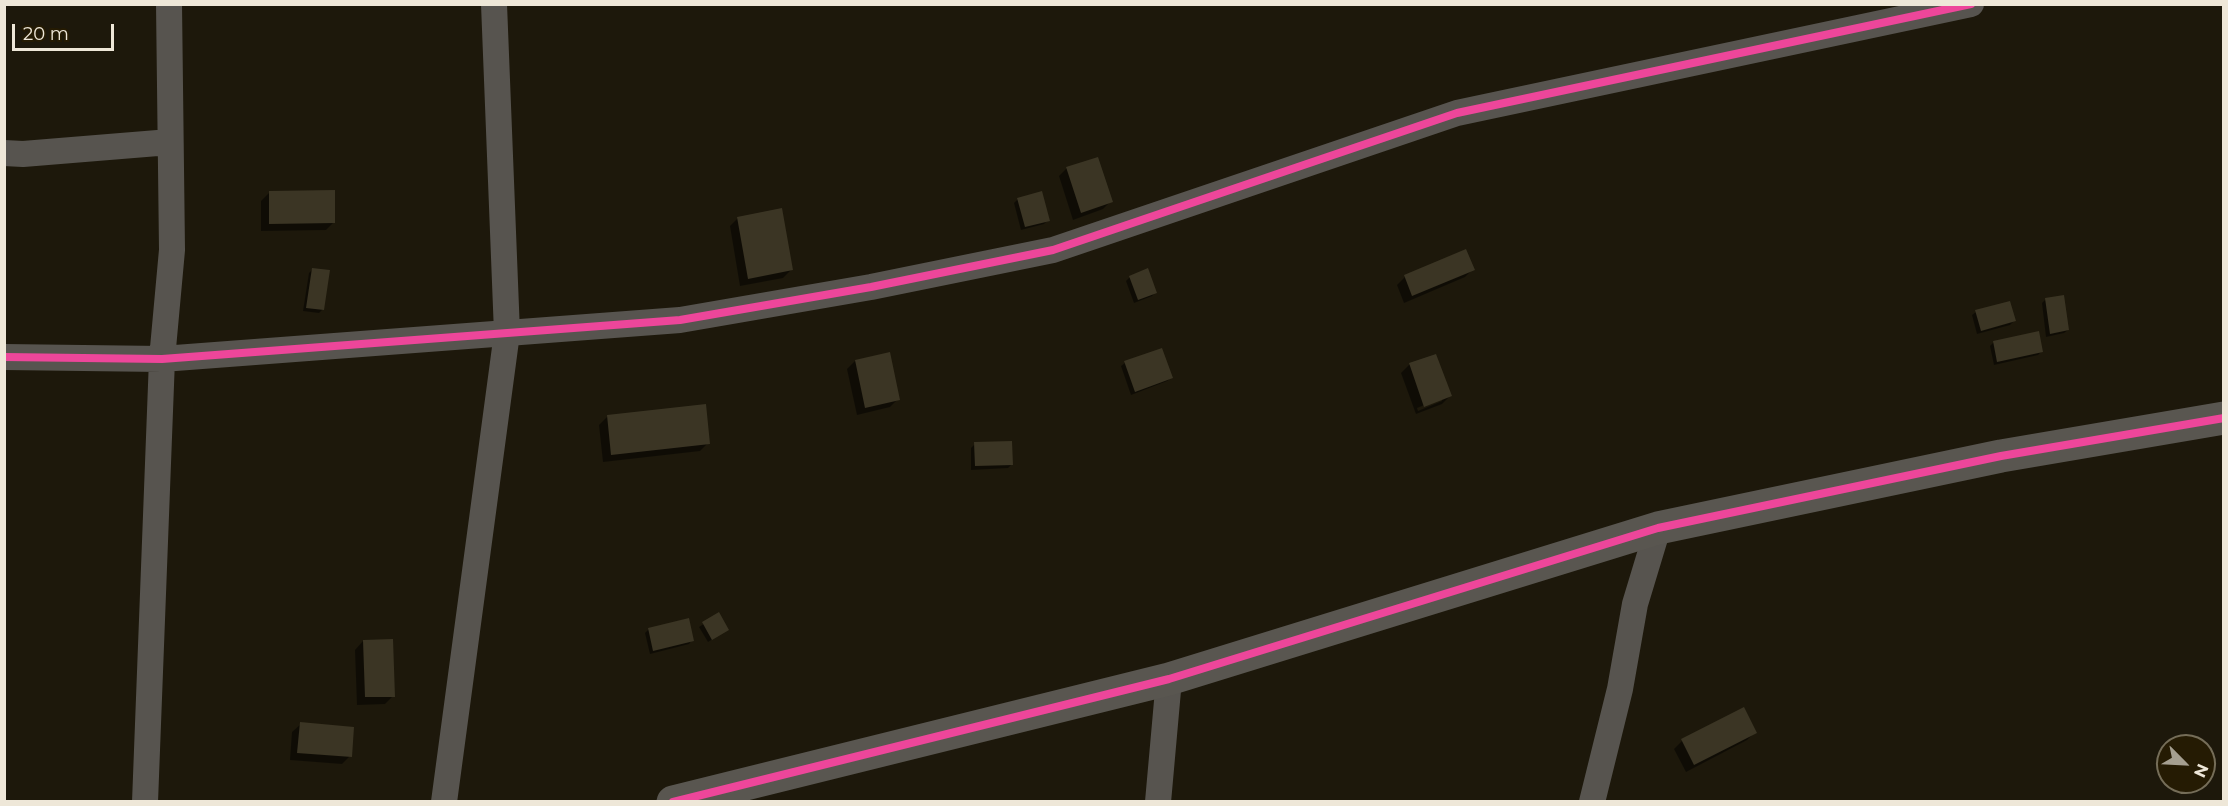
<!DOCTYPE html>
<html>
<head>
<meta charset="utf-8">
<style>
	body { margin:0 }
	#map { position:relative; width:2228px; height:806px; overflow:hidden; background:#1d180b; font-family:Montserrat,sans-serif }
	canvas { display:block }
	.frame { position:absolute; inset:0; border:6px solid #eee7d8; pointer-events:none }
	.north { position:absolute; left:2156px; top:734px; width:60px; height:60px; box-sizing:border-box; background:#251b03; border:2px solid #756d58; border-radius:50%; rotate:114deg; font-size:16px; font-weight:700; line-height:24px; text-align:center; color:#eee7d8 }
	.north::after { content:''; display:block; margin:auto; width:21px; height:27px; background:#a59f90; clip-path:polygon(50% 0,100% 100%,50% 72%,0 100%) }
	.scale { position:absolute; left:12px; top:24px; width:102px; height:27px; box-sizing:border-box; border:3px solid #eee7d8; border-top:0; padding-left:8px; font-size:18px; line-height:21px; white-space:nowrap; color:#eee7d8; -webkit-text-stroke:4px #251b03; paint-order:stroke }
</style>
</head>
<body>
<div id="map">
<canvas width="2228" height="806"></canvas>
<div class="frame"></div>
<div class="north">N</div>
<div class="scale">20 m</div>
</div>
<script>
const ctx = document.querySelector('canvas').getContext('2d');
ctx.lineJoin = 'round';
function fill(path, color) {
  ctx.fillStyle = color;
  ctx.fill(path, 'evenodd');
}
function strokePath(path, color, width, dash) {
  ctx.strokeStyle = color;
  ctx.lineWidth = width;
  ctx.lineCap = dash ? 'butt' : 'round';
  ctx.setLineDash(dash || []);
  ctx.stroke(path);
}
fill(new Path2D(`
	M1067,168l44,33 -8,8 -30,11 -14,-44z
	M269,193l65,29 -8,8 -65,1v-30z
	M1018,199l30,21 -4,4 -23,6 -7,-27z
	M738,218l53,52 -8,8 -43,8 -10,-60z
	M1465,251l8,18 -8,8 -61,26 -7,-18 8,-8z
	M313,269l10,40 -4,4 -16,-2 6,-38z
	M1147,270l9,22 -4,4 -18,7 -8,-22 3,-3z
	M2045,300l23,30 -4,3 -18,4 -4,-34z
	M1976,312l38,9 -4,4 -33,9 -5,-19z
	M2037,333l5,18 -4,4 -44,10 -4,-19 3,-3z
	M1435,355l15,41 -8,8 -26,10 -15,-41 8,-8zM1442,398v3l-24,10 -1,-3z
	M855,361l43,38 -8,8 -33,8 -10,-46z
	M1125,363l46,15 -4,3 -36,14 -10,-29z
	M607,417l101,26 -8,8 -97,11 -4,-37z
	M975,444l36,21 -3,3 -37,2v-22z
	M719,614l9,15 -20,13 -9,-15z
	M648,630l44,10 -3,4 -39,10 -5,-21z
	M363,641l30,55 -8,8 -28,1 -2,-55z
	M301,724l49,32 -8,8 -52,-4 2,-28z
	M1755,732l-8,8 -61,32 -12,-23 8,-8z`), '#0007');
fill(new Path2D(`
	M1098,157l15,45 -32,11 -15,-46z
	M335,190v33l-66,1v-33z
	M1042,191l8,30 -25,6 -8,-29z
	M782,208l11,62 -45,9 -11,-62z
	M1466,249l9,21 -63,26 -8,-21z
	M312,268l18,2 -6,40 -18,-2z
	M1148,268l9,25 -19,7 -9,-24z
	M2064,295l5,35 -19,4 -5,-36z
	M2010,301l6,20 -35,10 -6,-21z
	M2039,331l4,21 -46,10 -4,-21z
	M1162,348l11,30 -38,14 -11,-31z
	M890,352l10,48 -35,8 -10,-48z
	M1436,354l16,42 -28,11 -15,-44z
	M706,404l4,40 -99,11 -4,-40z
	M1012,441l1,24 -38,1 -1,-24z
	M719,612l10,18 -17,10 -10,-18z
	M689,618l5,23 -41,10 -5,-23z
	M393,639l2,58h-30l-2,-57z
	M1744,707l13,26 -63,32 -13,-26z
	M300,722l54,5 -2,30 -55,-4z`), '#3b3524');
strokePath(new Path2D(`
	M4,153l19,1 147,-12
	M4,357l158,2 518,-39 191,-33 182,-37 404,-137 514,-109
	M145,802l17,-443 10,-109 -3,-246
	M444,802l63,-469 -13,-329
	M1158,802l11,-123
	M1592,802l28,-113 15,-85 23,-76`), '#57544f', 26);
strokePath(new Path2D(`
	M673,802l496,-123 489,-151 343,-72 223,-38`), '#595650', 33);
strokePath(new Path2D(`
	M4,357l158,2 518,-39 191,-33 182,-37 404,-137 514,-109
	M673,802l496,-123 489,-151 343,-72 223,-38`), '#ed469a', 8);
</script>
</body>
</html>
